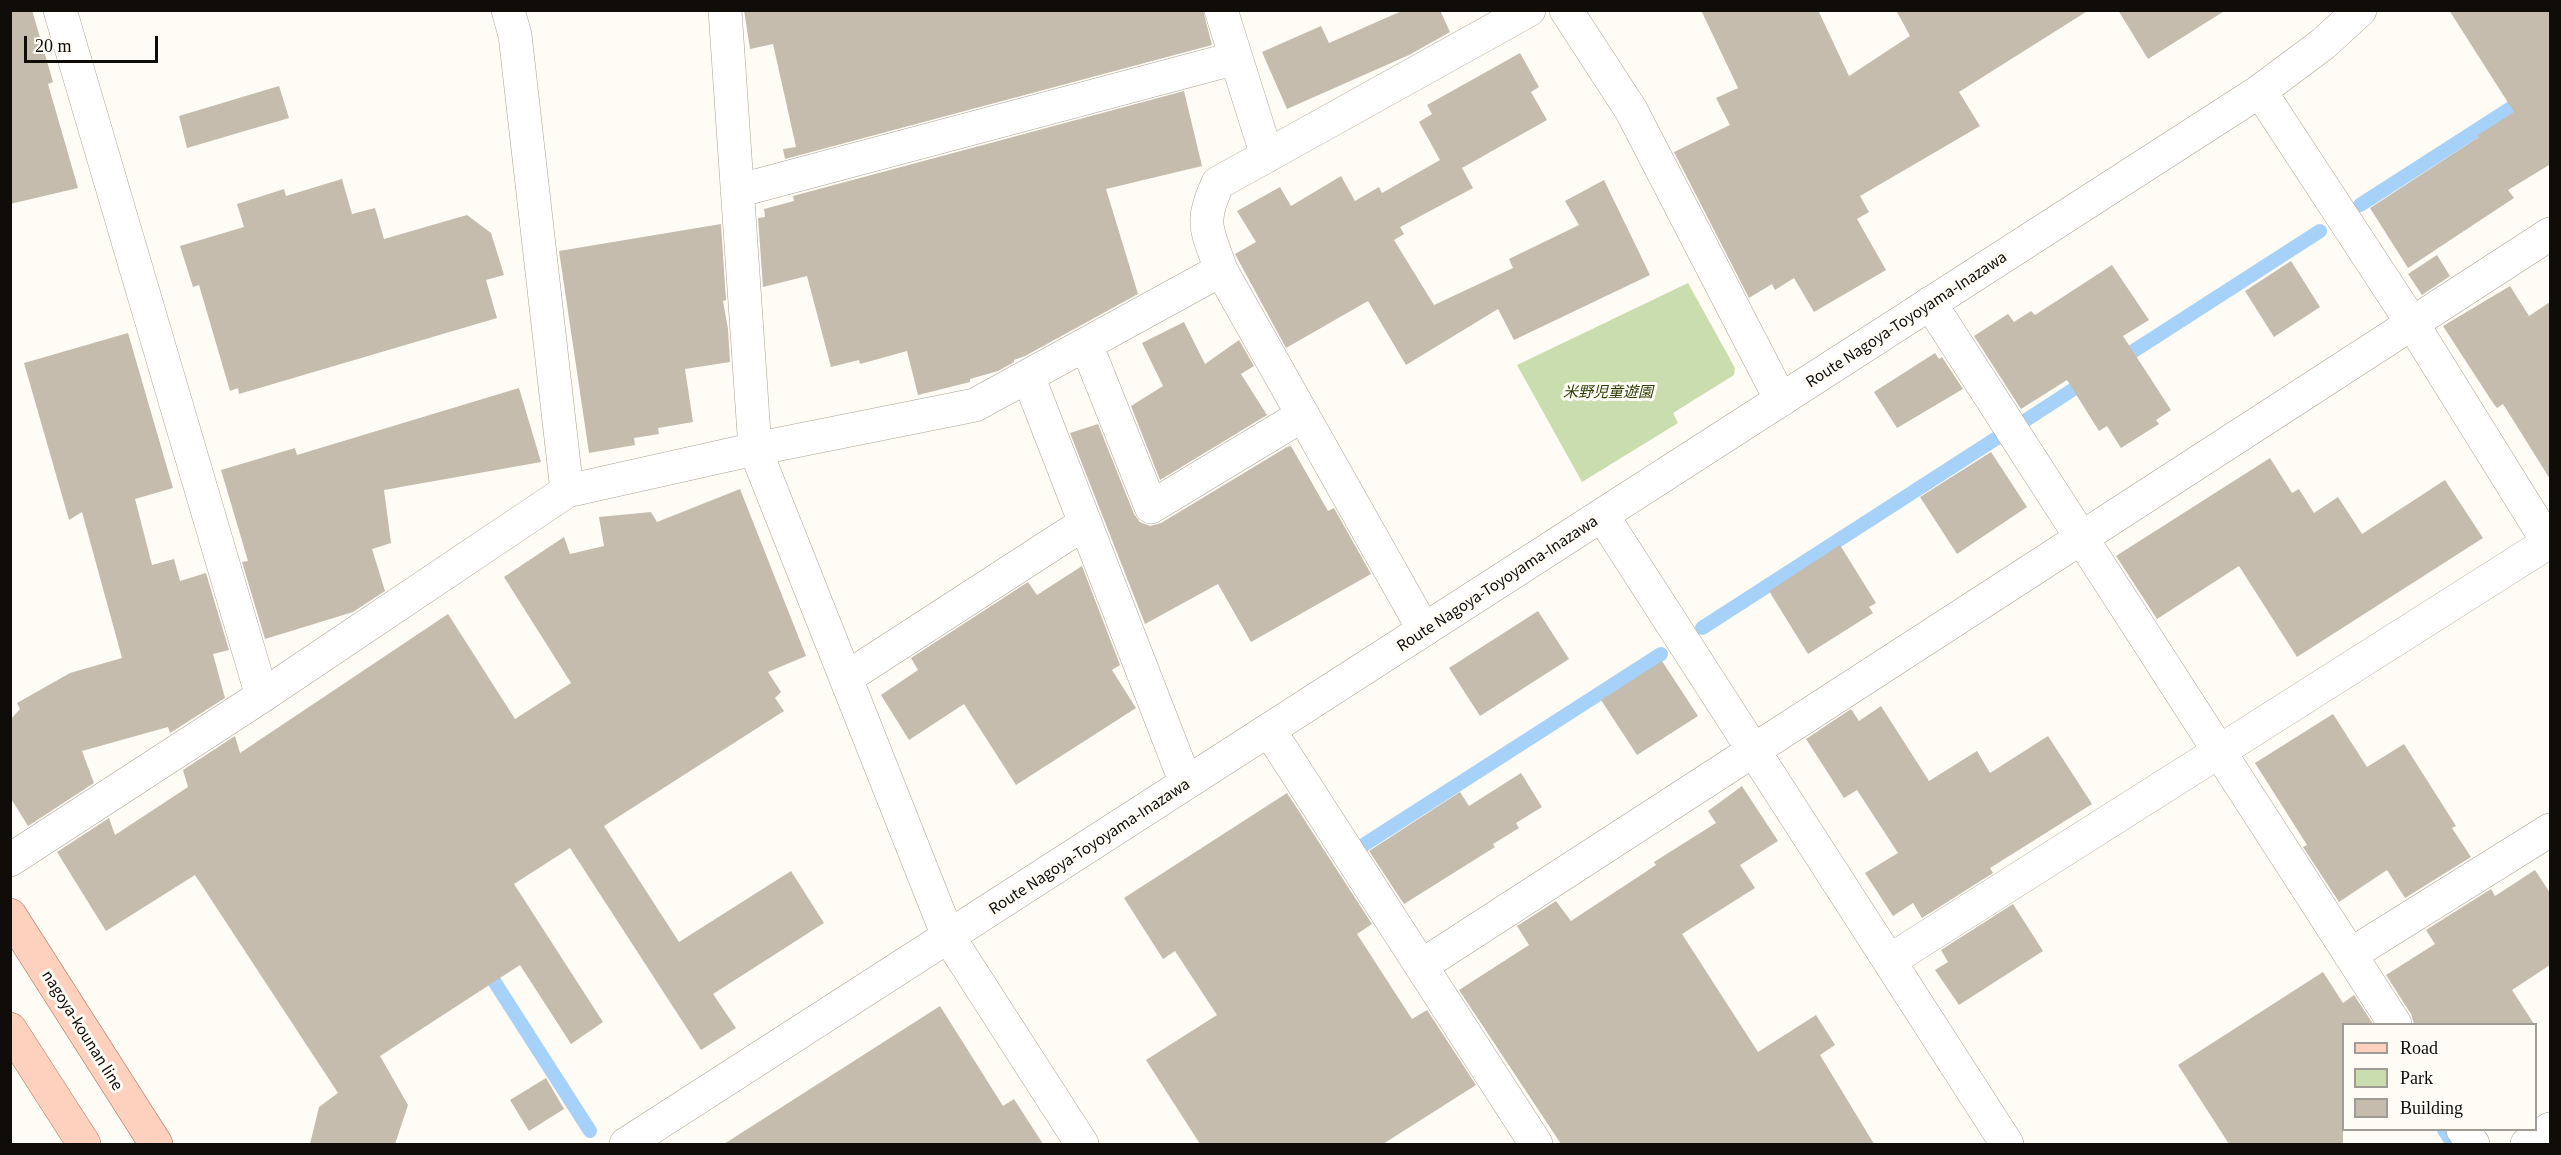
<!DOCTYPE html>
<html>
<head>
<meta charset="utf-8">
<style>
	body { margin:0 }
	#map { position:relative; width:2561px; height:1155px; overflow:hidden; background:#fffbf5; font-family:Georgia,serif }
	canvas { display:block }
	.frame { position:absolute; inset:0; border:12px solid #100d08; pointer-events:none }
	.legend { position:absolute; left:2342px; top:1023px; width:195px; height:108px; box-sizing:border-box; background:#fffbf5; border:2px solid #9f9c96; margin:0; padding:8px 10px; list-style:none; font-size:18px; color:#100d08 }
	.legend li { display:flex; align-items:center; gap:12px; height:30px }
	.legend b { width:30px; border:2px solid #9f9c96 }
	.scale { position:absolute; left:24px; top:36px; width:134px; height:27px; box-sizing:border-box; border:3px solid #100d08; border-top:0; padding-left:8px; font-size:18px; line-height:21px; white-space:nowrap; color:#100d08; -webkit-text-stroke:4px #fffbf5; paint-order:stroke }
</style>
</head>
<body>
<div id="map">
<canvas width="2561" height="1155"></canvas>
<div class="frame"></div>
<ul class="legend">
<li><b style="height:8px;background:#fed0be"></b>Road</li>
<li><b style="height:16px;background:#c9ddaf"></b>Park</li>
<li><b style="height:16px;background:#c5bcae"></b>Building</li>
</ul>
<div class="scale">20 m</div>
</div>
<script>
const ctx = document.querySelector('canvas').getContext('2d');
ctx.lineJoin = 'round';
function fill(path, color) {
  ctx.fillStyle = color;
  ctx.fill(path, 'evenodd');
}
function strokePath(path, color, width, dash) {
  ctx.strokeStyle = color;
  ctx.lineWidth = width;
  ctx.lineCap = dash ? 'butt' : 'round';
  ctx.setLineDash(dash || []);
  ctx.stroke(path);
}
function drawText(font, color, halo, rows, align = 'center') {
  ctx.font = font + ' Georgia,"Noto Sans JP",serif';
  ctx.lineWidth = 6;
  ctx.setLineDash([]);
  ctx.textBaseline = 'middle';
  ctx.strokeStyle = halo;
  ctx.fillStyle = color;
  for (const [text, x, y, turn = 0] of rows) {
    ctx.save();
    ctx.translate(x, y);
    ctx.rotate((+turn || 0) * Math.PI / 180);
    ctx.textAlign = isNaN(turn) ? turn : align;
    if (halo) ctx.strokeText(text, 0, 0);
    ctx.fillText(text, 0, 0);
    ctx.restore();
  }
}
fill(new Path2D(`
	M1688,283l47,85 -1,7 -61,38 5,10 -96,59 -65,-117z`), '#c9ddaf');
strokePath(new Path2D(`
	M2360,205l190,-122
	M2118,361l202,-130
	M2023,422l63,-41
	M1702,628l298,-192
	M1362,846l299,-192
	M485,967l105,164
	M2444,1130l9,14`), '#a6d2f9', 14);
fill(new Path2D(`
	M10,10h22l21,72 -5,2 30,104 -68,16z
	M744,10h459l9,35 -427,114 -2,-10 13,-2 -23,-103 -23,5z
	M1404,10h36l10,22 -41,23 -122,54 -25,-57 59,-26 8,17z
	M1701,10h117l31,66 61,-40 -14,-26h193l-130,82 21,34 -120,70 9,16 -12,7 29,51 -72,42 -20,-34 -19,12 -3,-6 -23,14 -75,-146 56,-27 -14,-27 22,-10z
	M2118,10h108l-78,49z
	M2449,10h101v157l-1,-2 -41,25 6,8 -106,70 -38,-60 109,-71 -1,-2 36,-23z
	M1520,53l19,34 -8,5 16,28 -85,48 11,20 -73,39 4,7 -10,6 40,65 79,-37 -4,-9 70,-34 -14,-24 39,-21 46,95 -136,65 -16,-31 -92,56 -38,-64 -82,47 -51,-94 21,-12 -19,-31 43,-24 11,19 50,-30 14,25 24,-14 3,6 58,-33 -21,-38 13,-8 -5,-9z
	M279,86l10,32 -102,30 -8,-32z
	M1184,91l18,75 -96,23 32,105 -113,62 -11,4v2l-16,9 -28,8v3l-52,13 -11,-44 -47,13 -1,-4 -28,7 -24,-91 -44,11 -5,-69 7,-1 -1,-8 30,-8 -1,-5z
	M342,179l10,35 23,-6 9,31 83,-24 24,18 13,42 -18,5 11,38 -258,76 -1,-6 -8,3 -31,-106 -6,2 -13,-41 64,-19 -7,-23 47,-15 2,7z
	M721,224l5,76 -3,1 5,28 2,33 -45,7 8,53 -35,6 1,6 -25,4 1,7 -46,8 -30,-202z
	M2437,255l13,21 -28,19 -14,-21z
	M2291,261l29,46 -46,30 -29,-46z
	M2112,265l37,55 -26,16 48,74 -15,10 3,4 -38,24 -14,-22 -8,5 -32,-51 -46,29 -47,-73 34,-22 6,8 17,-11 4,4z
	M2510,286l19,30 21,-14v177l-47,-75 -6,4 -4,-5 -50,-77z
	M1184,322l21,42 34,-24 15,26 -13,8 26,41 -107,65 -29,-74 32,-20 -21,-43z
	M128,333l45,155 -38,11 17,66 22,-6 6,22 26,-8 23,77 -16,4 12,44 -55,35 -2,-6 -86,24 12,32 -66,43 -18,-29v-77l10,-11 -3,-6 53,-30 52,-15 -40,-146 -13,8 -45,-157z
	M1935,353l4,6 3,-2 21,32 -66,39 -23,-36z
	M519,388l22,74 -157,28 7,53 -19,6 13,42 -32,21 -88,27 -23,-77 6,-1 -27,-91 74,-22 2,7z
	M1098,424l36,90 6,8 10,4 11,-3 126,-76 4,-1 37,65 6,-3 37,66 -120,68 -33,-58 -73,40 -75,-191z
	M1991,452l36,55 -70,47 -37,-57z
	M2270,458l22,35 7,-4 15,24 24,-16 24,37 83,-54 38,58 -186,119 -58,-91 -82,53 -41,-63z
	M740,489l66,167 -38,16 13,20 -6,6 9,13 -180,115 75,116 112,-71 33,52 -111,71 23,34 -35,22 -131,-202 -56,36 89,138 -32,22 -51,-79 -140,91 28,49 -13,39h-85l9,-37 19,-14 -143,-218 -89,56 -49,-79 52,-34 6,17 73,-48 -5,-17 52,-34 5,17 208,-139 67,105 56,-36 -67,-106 60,-40 6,17 34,-8 -5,-29 52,-5 6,10z
	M1840,545l36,58 -7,4 4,6 -65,41 -39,-63z
	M1082,566l38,99 -8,5 24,38 -120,77 -52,-81 -55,36 -28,-45 37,-25 -7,-12 117,-76 9,13z
	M1538,611l31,48 -89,57 -31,-48z
	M1662,661l36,55 -61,39 -36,-55z
	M1881,706l48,75 48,-30 13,22 58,-37 44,68 -102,64 3,5 -71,45 -9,-15 -20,13 -28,-43 33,-20 -41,-63 -13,8 -38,-59 45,-30 8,12z
	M2333,714l34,53 37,-23 52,82 -4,2 19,29 -66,41 -18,-28 -48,32 -36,-55 4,-2 -52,-82z
	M1521,773l21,34 -26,16 3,5 -26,16 2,3 -91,57 -35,-53 91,-59 9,14z
	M1742,786l36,55 -38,24 15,23 -73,46 76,118 58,-37 19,30 -15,10 54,89h-313l-102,-154 70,-45 -12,-19 39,-25 15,20 85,-56 -2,-3 62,-39 -8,-12z
	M1287,793l85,131 -15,10 55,85 15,-9 49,75 -93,59h-183l-54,-84 71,-45 -42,-64 -12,8 -39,-61z
	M2535,870l15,23v72l-38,25 22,34h-120l-3,-10 -25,-39 49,-31 -9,-14 65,-41 4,7z
	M2013,904l30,47 -84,54 -24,-35 13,-8 -7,-12z
	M2323,972l20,31 11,-8 19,29h-30v120h-114l-51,-79z
	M940,1006l63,100 11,-7 29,45h-319z
	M546,1078l18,31 -35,22 -19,-31z`), '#c5bcae');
const street = new Path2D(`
	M60,10l202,686
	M508,10l7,25 52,456
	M725,10l30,439 193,487 134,208
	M1221,10l46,146
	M1566,10l65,100 150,290
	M2260,91l152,232 138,222
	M737,191l499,-133
	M1221,270c-14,-41 -22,-46 -3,-87l311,-173
	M1930,303l465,721
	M1086,344l65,163 152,-92
	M1028,376l158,407
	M1602,515l405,629
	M846,678l239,-155
	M1269,730l267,414
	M10,860l252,-164 305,-205 188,-42 220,-44 246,-135 203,360
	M2350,955l200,-125
	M1889,961l660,-419
	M1421,966l1129,-732
	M2463,1130l10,14
	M2527,1144l23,-15`);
const secondary = new Path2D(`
	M626,1144l1634,-1053 63,-47 37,-34`);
const primary = new Path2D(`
	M10,915l146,229
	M10,1029l74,115`);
strokePath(street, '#aba294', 34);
strokePath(secondary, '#aba294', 34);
strokePath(primary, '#aa7762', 34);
strokePath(street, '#fff', 33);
strokePath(secondary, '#fff', 33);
strokePath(primary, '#fed0be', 33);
drawText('15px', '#100d08', '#fffbf5', [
	["Route Nagoya-Toyoyama-Inazawa",1906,319,-33],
	["Route Nagoya-Toyoyama-Inazawa",1497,583,-33],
	["Route Nagoya-Toyoyama-Inazawa",1089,846,-33],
	["nagoya-kounan line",83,1030,58]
]);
drawText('italic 15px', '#2c3e06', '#fffbf5', [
	["米野児童遊園",1608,391]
]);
</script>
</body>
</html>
